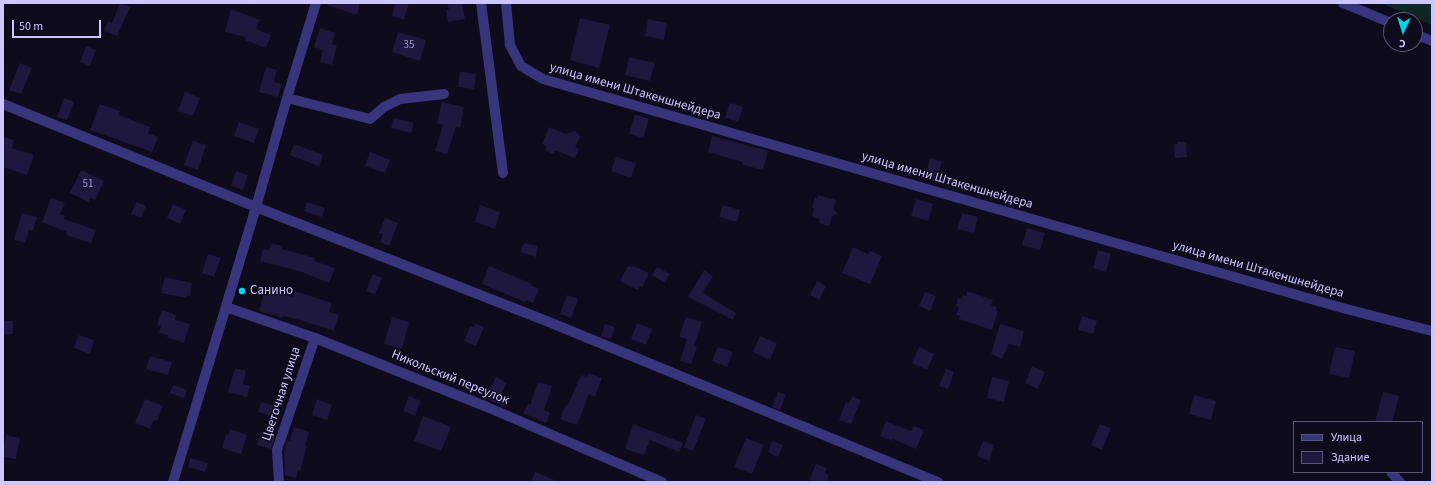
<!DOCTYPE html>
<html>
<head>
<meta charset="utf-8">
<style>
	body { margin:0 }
	#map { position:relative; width:1435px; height:485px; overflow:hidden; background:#0e0b1c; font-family:"Source Sans 3",sans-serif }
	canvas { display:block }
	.frame { position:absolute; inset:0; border:4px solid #cdc6ff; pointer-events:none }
	.legend { position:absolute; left:1293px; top:421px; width:130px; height:52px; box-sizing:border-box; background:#0e0b1c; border:1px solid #5a5677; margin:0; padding:5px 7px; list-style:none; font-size:12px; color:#cdc6ff }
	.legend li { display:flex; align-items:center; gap:8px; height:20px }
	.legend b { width:20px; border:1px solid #5a5677 }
	.north { position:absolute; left:1383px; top:12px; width:40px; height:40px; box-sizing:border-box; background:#0e0b1c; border:1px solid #5a5677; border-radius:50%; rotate:184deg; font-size:11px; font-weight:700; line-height:16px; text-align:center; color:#cdc6ff }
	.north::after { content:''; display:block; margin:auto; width:14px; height:18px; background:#00d6f1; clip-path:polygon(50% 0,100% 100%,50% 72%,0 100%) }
	.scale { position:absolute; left:12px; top:20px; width:89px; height:18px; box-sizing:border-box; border:2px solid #cdc6ff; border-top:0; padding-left:5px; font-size:12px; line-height:14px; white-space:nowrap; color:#cdc6ff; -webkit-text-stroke:3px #0e0b1c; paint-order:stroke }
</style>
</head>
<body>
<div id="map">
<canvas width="1435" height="485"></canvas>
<div class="frame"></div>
<ul class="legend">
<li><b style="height:5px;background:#39357c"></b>Улица</li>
<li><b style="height:11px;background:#1f173d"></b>Здание</li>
</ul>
<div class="north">С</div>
<div class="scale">50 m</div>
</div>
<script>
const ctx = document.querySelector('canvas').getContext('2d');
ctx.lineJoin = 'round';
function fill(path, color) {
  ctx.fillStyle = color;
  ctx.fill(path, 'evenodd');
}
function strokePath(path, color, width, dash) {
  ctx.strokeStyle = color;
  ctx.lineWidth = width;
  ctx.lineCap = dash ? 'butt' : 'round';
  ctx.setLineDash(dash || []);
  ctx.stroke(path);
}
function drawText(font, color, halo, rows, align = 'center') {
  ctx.font = font + ' "Source Sans 3",sans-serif';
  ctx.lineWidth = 3;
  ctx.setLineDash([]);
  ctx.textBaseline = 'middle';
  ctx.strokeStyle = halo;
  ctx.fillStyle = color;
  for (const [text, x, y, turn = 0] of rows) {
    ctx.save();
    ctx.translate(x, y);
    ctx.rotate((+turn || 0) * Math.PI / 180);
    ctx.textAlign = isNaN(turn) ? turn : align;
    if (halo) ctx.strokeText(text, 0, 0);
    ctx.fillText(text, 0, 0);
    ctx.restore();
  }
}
fill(new Path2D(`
	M1381,3h51v22z`), '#0e2626');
fill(new Path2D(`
	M120,3l10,4 -13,29 -13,-5 4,-10 4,2z
	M327,3h33l-3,12 -30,-10z
	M395,3h14l-5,17 -12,-4z
	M447,3h15l3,16 -17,3 -2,-12 3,-1z
	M231,9l29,11 -4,9 15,6 -5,13 -21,-8 1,-3 -21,-5z
	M580,18l30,7 -11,43 -29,-8z
	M648,19l19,4 -3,17 -19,-4z
	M320,28l15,5 -3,11 5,2 -5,19 -12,-3 3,-12 -9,-3z
	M398,32l28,8 -6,21 -28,-9z
	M86,46l10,4 -6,16 -10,-4z
	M629,57l26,6 -5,18 -25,-6z
	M20,63l12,5 -11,26 -12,-4z
	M266,67l11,3 -3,12 8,2 -4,13 -19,-5z
	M460,72l16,2 -2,15 -16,-2z
	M185,92l15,6 -7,18 -15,-5z
	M64,98l10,4 -7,18 -10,-3z
	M442,102l22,5 -4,21 -4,-1 -9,27 -12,-3 8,-26 -6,-2z
	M730,103l13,4 -5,15 -13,-4z
	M100,104l20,7 -1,4 31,12 -2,6 10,4 -6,15 -62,-22z
	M635,114l14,5 -6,19 -14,-4z
	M394,118l20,5 -3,10 -20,-5z
	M239,122l20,7 -5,14 -20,-7z
	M549,127l17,7 9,-3 3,2 2,4 -5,10 4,2 -4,9 -20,-8 -2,4 -8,-4 2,-4 -5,-2z
	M712,136l56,15 -5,19 -20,-5v-3l-35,-10z
	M3,137l11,3 -2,8 22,7 -7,20 -20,-7h-4z
	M193,141l13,4 -8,25 -14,-5z
	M1177,142h9l1,15 -12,1 -1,-14h3z
	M294,144l29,11 -4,11 -29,-11z
	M370,152l20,8 -5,13 -20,-7z
	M616,157l20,6 -5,15 -20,-7z
	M930,158l12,3 -5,21 -12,-3z
	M81,170l23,11 -9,19 -5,-2 -1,4 -19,-9z
	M236,171l12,4 -5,15 -12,-4z
	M818,195l18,5 -3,9 5,4 -6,3 -3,10 -10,-3 1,-4 -8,-2 2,-8 -2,-1 3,-10h2z
	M51,198l14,5 -5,11 5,2 -1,3 32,11 -5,13 -25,-8 1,-3 -25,-10z
	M916,199l17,5 -5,17 -17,-5z
	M136,202l10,4 -5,12 -10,-4z
	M307,202l18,6 -3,9 -18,-6z
	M173,204l13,6 -6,14 -13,-6z
	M480,205l20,7 -5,17 -20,-7z
	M723,205l17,5 -3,12 -18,-5z
	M22,213l15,4 -4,14 -4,-1 -4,13 -11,-3z
	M962,213l16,4 -4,16 -17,-4z
	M385,218l13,5 -9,23 -9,-4 3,-8 -4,-1z
	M1027,228l18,5 -5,17 -18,-5z
	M271,243l12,3 -1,3 33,9 -1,3 21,7 -6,15 -27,-11 -42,-11 3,-12 6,1z
	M524,243l14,3 -2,11 -16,-5z
	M853,247l15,7 2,-3 12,5 -12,28 -28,-11z
	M1098,250l13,4 -5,18 -13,-4z
	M208,254l13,4 -7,19 -12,-4z
	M489,266l43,18 -1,1 8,4 -6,14 -7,-3 -1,2 -43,-18z
	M628,266l4,1 1,-1 16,7 -7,14 -2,-1 -2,4 -18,-9z
	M657,267l13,7 -5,9 -13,-8z
	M704,270l9,6 -10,17 33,20 -3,7 -45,-23z
	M373,274l9,4 -7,16 -9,-3z
	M165,277l27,6 -2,13h-3v2l-26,-5z
	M817,281l9,5 -7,14 -9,-5z
	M265,289l28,8 2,-6 37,12 -3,9 10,3 -5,16 -34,-11 -17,-4v2l-24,-7z
	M967,291l26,9 -2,5 6,2 -1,4h2l-6,19 -33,-11 1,-3 -4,-1 3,-8 -3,-1 2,-8 4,1 1,-4 3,1z
	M925,292l11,4 -6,15 -11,-5z
	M567,295l11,4 -7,19 -11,-4z
	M162,310l14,5 -1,5 15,4 -6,19 -17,-6 1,-2 -9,-2 2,-7 -4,-1z
	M1082,316l15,5 -4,13 -15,-4z
	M392,317l17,5 -7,27 -18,-5z
	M686,317l16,5 -8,24 3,1 -6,17 -11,-3 7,-22 -8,-2z
	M3,321h10v13h-10z
	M637,323l15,6 -6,16 -15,-6z
	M476,324l8,3 -8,19 -12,-5 6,-15 4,1z
	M605,324l10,3 -4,12 -10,-3z
	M1000,324l24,7 -4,16 -11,-3 -7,15 -11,-5z
	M78,335l16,5 -4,14 -16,-6z
	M760,336l17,7 -7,17 -17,-8z
	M718,347l15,5 -6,15 -15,-6z
	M919,347l15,7 -7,16 -15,-7z
	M1335,347l20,4 -6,27 -20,-4z
	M150,356l22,6 -4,13 -22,-6z
	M1032,366l13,6 -7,17 -13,-6z
	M235,368l11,3 -3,13 7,2 -3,11 -19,-5z
	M946,369l8,3 -6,17 -9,-3z
	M589,373l13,5 -7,19 -6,-3 -12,31 -17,-6 6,-15 2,1 13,-30 6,2z
	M496,377l11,6 -6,11 8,3 -5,10 -19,-9z
	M992,377l17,4 -5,21 -17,-4z
	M538,382l14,4 -8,24 6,3 -4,10 -23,-10 5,-10 2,2z
	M173,385l14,5 -3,8 -14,-5z
	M778,392l8,3 -6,15 -8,-3z
	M1383,392l16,4 -7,26h-17z
	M1194,395l22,6 -5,19 -22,-6z
	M409,396l12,5 -6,15 -12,-5z
	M852,396l9,4 -10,24 -12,-4 7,-18 3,2z
	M145,399l18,7 -6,15 -3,-1 -4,9 -15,-6z
	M317,399l15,6 -5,15 -15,-5z
	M261,402l17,5 -3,10 -17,-5z
	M696,415l10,4 -13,32 -9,-4z
	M423,416l28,11 -10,24 -27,-10z
	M886,421l25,10 3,-5 10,4 -8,19 -23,-10 -1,2 -12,-5z
	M633,424l50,19 -4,9 -29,-12 -6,15 -19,-6z
	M1100,424l11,4 -9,22 -11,-5z
	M294,427l15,5 -4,14h2l-7,25 -2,-1 -2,8 -11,-3 -1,-24 3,-11 3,1z
	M230,429l17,6 -6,19 -19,-6 4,-13h2z
	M261,432l14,5 -4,12 -14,-4z
	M6,435l14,3 -4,21 -13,-2z
	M746,438l18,7 -12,29 -18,-7z
	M772,441l11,4 -5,12 -10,-5z
	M983,441l11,4 -5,16 -12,-5z
	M190,458l18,5 -3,9 -17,-5z
	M816,464l11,4 -2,5 4,2 -2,7h-18z
	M535,472l24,10h-28z`), '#1f173d');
strokePath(new Path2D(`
	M481,3l22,170
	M506,3l4,42 11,21 22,13 803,230 86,22
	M1343,3l48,20
	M1415,34l17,7
	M287,98l83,21 14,-12 16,-8 44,-5
	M3,104l253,103 293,115 389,160
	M226,307l89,31 172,69 175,75
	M1391,472l9,10
	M173,482l83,-275 31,-109 29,-95
	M279,482l-2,-32 38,-112`), '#39357c', 10);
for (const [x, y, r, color] of [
	[242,291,4,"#00d6f1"]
]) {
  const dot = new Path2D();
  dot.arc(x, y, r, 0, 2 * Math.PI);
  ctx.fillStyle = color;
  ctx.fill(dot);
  strokePath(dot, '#0e0b1c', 1.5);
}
drawText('11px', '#a29ace', null, [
	["35",409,46],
	["51",88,185]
]);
drawText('13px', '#cdc6ff', '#0e0b1c', [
	["улица имени Штакеншнейдера",635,92,16],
	["улица имени Штакеншнейдера",947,181,16],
	["улица имени Штакеншнейдера",1258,270,16],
	["Никольский переулок",450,378,22],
	["Цветочная улица",282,394,-72]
]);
drawText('13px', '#cdc6ff', '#0e0b1c', [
	["Санино",250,291]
], 'left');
</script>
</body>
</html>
